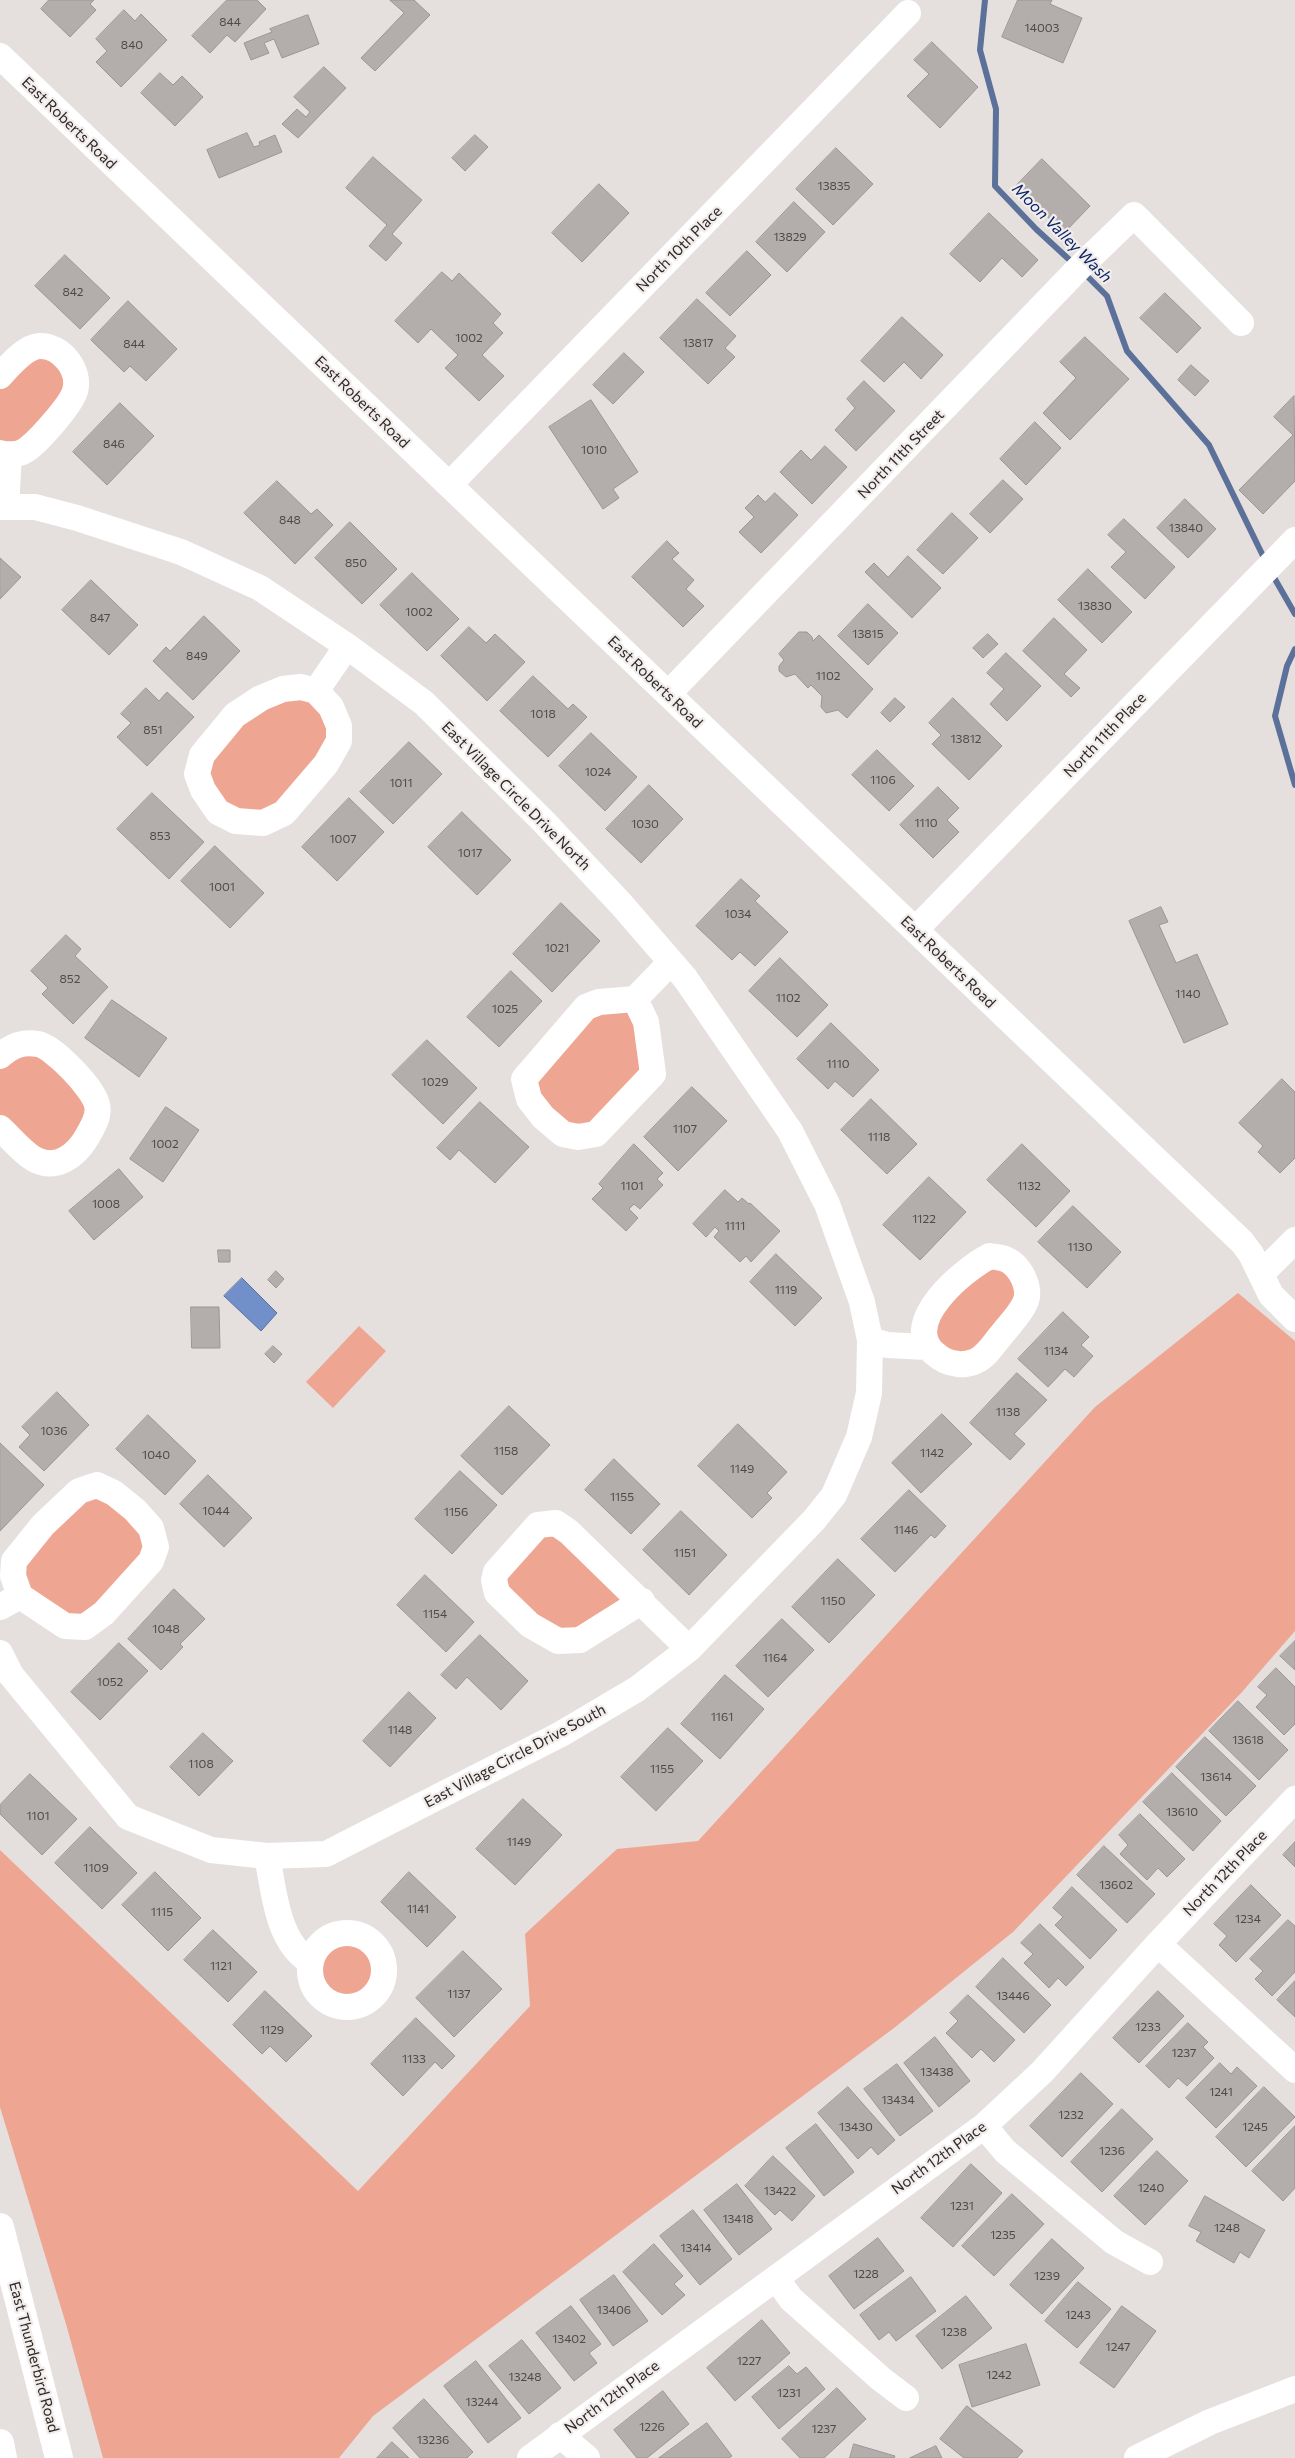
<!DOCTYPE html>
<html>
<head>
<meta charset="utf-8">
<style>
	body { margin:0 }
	canvas { display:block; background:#e5dfde }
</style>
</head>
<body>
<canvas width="1295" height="2458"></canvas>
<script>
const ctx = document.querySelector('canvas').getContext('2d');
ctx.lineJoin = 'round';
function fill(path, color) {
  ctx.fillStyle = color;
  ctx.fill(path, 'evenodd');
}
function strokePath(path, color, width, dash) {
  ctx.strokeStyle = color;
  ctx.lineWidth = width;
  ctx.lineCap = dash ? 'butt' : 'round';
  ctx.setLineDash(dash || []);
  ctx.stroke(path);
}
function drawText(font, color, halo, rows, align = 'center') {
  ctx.font = font + ' Commissioner,sans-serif';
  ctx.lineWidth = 4.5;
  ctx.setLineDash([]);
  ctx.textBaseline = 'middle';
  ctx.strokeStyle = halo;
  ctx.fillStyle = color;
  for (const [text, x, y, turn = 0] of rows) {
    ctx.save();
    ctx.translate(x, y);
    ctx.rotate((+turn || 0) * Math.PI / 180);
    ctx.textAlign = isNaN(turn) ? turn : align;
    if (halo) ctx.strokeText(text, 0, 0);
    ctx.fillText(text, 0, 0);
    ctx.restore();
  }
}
fill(new Path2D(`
	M24,353l44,7 -1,45 -67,48v-77z
	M301,687l38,39 -55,87 -66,-1 -16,-57 33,-40z
	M635,999l18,75 -75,63 -54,-58 62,-72z
	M26,1043l71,63 -46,57 -51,-35v-72z
	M990,1256l36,28 -36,64 -46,13 -18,-41z
	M1238,1293l57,48v290l-53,61 -229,240 -119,96 -521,388 -34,42h-236l-37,-134 -66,-217v-257l358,341 172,-185 -5,-72 92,-85 81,-8 397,-434z
	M359,1326l27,25 -53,57 -27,-26z
	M97,1485l59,62 -71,80 -65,-31 -6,-35z
	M538,1525l104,76 -84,40 -62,-69z
	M310 1970a37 37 0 1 1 74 0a37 37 0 1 1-74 0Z`), '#eea693');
const water = new Path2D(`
	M242,1278l35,35 -16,18 -37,-35z`);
fill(water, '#7190ca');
strokePath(water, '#5c7199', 1);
strokePath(new Path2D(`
	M985,0l-5,50 16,59 -1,77 41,43 38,35
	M1083,272l24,24 20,55 82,94 56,115
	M1272,574l23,40
	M1295,649l-8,17 -12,50 20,69`), '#5c7199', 6);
const building = new Path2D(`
	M49,0h45l-4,4 6,6 -26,27 -29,-28z
	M227,0h30l9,9 -31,33 -8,-7 -17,18 -18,-17z
	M390,0h24l16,15 -55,56 -14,-13 43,-45z
	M1018,0h34l-2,4 32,14 -19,45 -61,-26z
	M124,10l11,11 6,-7 26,26 -46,47 -25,-25 11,-11 -11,-12z
	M308,15l11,29 -37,14 -8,-19 -10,4 5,10 -18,7 -7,-17 28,-11 -2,-3z
	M932,42l46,45 -38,41 -33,-32 22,-22 -15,-14z
	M324,67l22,21 -48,50 -16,-14 15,-15 9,8 4,-5 -16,-15z
	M160,73l13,12 9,-9 21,21 -28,29 -34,-33z
	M247,133l7,14 6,-2 -1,-3 16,-7 7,17 -63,26 -12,-28z
	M475,135l13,12 -23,24 -13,-13z
	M836,148l37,36 -40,41 -37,-36z
	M373,157l49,43 -30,34 10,9 -16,18 -17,-15 18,-21 -41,-37z
	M1042,159l48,47 -26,27 -48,-47z
	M599,184l30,29 -47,49 -30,-29z
	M794,202l31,30 -38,40 -31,-30z
	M989,213l49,47 -16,17 -20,-19 -22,24 -30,-28z
	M747,251l24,24 -41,41 -24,-23z
	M65,255l45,43 -30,31 -45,-43z
	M442,272l10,9 7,-8 42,41 -8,9 10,10 -21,22 22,21 -25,25 -34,-33 13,-13 -27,-26 -13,14 -23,-22z
	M1165,293l36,35 -24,25 -37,-35z
	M697,299l39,37 -11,12 10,9 -27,27 -48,-46z
	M128,301l49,48 -31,32 -16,-15 -6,6 -33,-32z
	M902,317l41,38 -22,24 -17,-17 -20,20 -23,-21z
	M1085,337l44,42 -59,61 -27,-27 33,-35 -16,-16z
	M624,353l20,19 -31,32 -20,-19z
	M1191,365l18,16 -14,15 -17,-16z
	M864,381l31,30 -39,40 -21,-21 20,-22 -8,-9z
	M1294,396l1,85 -32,33 -24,-24 54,-55 -19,-18z
	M591,400l47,72 -25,17 6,9 -16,11 -54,-82z
	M120,403l34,33 -47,49 -34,-33z
	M1035,422l26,26 -35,37 -26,-26z
	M825,446l22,21 -35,37 -32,-32 21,-22 10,10z
	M1003,480l20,19 -33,34 -20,-19z
	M277,481l34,33 6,-5 16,16 -38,39 -51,-51z
	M775,493l23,22 -37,38 -22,-21 15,-15 -9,-9 13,-13 7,7z
	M1185,499l31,30 -28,29 -31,-30z
	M952,513l26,25 -35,36 -26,-24z
	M1124,519l51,48 -30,32 -34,-32 15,-15 -18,-17z
	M350,522l47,47 -35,35 -47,-46z
	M667,541l12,12 -7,6 22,21 -8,9 18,17 -21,21 -51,-50z
	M908,556l33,32 -29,30 -47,-46 9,-9 14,14z
	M0,558l21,19 -21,22z
	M1088,569l44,43 -30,31 -44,-43z
	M412,573l47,46 -32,32 -47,-46z
	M91,580l47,45 -29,30 -47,-45z
	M868,604l30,29 -30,32 -30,-29z
	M204,616l36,35 -47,49 -40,-39 13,-14 4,4z
	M1054,618l33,32 -23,24 16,14 -9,9 -48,-46z
	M469,627l17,16 9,-9 30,28 -38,39 -46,-45z
	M799,632h8l5,5 1,4 6,-6 54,54 -26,29 -9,-8 -12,3 -5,-6 1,-11 -11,-11 -3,3 -13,-14 -9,3 -7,-6v-5l5,-6 -5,-6z
	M988,634l10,10 -15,14 -10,-10z
	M1006,653l35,33 -34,35 -17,-17 14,-15 -17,-16z
	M533,676l35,33 5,-5 14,13 -39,40 -48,-46z
	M146,688l13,13 8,-9 27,25 -47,49 -30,-29 14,-14 -10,-9z
	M895,698l10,9 -15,15 -9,-9z
	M953,698l49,48 -33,34 -37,-36 9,-9 -12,-12z
	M591,733l46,44 -32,34 -46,-45z
	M409,742l33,32 -49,50 -33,-32z
	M877,750l37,36 -25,25 -37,-36z
	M649,785l34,34 -42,44 -35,-34z
	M938,787l21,21 -12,12 12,12 -26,26 -33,-33z
	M152,793l52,49 -35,37 -52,-50z
	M349,798l35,34 -47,49 -35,-34z
	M462,812l49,48 -34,35 -49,-48z
	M215,846l49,47 -34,35 -49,-47z
	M741,879l19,17 -5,5 33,31 -33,34 -15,-14 -8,8 -36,-34z
	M561,903l39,38 -48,51 -39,-38z
	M1161,907l7,15 -9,3 17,38 21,-9 31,70 -44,19 -55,-122z
	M66,935l15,14 -6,7 33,31 -35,37 -31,-30 6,-6 -17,-17z
	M780,958l48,47 -31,32 -48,-46z
	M511,971l31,30 -43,46 -32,-30z
	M112,1000l55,38 -28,39 -54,-39z
	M831,1023l48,47 -26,27 -18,-16 -7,8 -31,-30z
	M427,1040l50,48 -34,36 -51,-49z
	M1282,1079l13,13v66l-15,15 -22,-21 5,-6 -24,-23z
	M692,1087l35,34 -49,50 -34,-34z
	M871,1099l46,45 -30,30 -46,-44z
	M480,1102l49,45 -34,36 -36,-33 -9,10 -13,-12z
	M166,1107l33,23 -36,52 -33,-23z
	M634,1144l29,29 -6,6 6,6 -23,24 -6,-5 -5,5 9,9 -12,13 -34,-32 11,-11 -4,-4z
	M1022,1144l48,47 -34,36 -49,-47z
	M119,1169l24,28 -49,43 -25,-29z
	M929,1177l37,35 -46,48 -37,-35z
	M725,1190l13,12 4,-4 7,6 1,-1 30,28 -29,31 -5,-6 -6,6 -26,-25 5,-6 -4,-4 -9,10 -13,-13z
	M1073,1206l48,46 -34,36 -49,-46z
	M218,1250h12v12h-11z
	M776,1254l46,44 -27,28 -45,-44z
	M276,1271l8,8 -8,9 -8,-8z
	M191,1307h28l1,41h-28z
	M1063,1312l26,25 -8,8 12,11 -19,21 -9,-8 -17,18 -30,-28z
	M273,1346l9,8 -8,9 -9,-9z
	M1017,1373l30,27 -33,34 11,10 -15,16 -40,-37z
	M57,1392l32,33 -45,46 -25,-24 11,-12 -8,-8z
	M509,1406l41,39 -48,50 -41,-39z
	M942,1414l30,30 -51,49 -29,-30z
	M148,1415l48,46 -31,34 -49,-46z
	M738,1424l49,48 -20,21 5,5 -20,20 -54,-52z
	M0,1443l44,42 -44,46z
	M614,1459l46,45 -29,30 -46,-44z
	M460,1471l37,34 -45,49 -37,-35z
	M208,1475l44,43 -28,29 -44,-43z
	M909,1490l37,36 -11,12 -4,-3 -36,37 -34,-33z
	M681,1511l46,44 -38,40 -46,-45z
	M838,1559l37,36 -46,48 -37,-36z
	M425,1575l49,47 -28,30 -49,-47z
	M174,1589l31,30 -25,25 3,3 -22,23 -33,-31z
	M782,1619l32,31 -46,47 -32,-31z
	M480,1635l48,46 -27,29 -34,-33 -11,12 -15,-14z
	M1295,1641v29l-15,-14z
	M119,1643l29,28 -48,49 -29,-28z
	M1276,1668l19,19v37l-11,11 -28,-28 11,-12 -9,-8z
	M725,1675l39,34 -44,50 -39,-35z
	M409,1692l27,26 -46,49 -27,-26z
	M1238,1701l50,49 -29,30 -50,-49z
	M668,1728l35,33 -47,50 -35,-34z
	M203,1733l30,28 -34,35 -29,-29z
	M1205,1737l51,49 -30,30 -50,-49z
	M1172,1773l49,48 -28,30 -50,-49z
	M30,1774l47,45 -35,36 -42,-41v-9z
	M523,1799l39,36 -47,50 -39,-36z
	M1140,1814l45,45 -18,18 -9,-9 -11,12 -27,-26 8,-9 -9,-10z
	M90,1827l47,46 -35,36 -47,-46z
	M1295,1842v25l-12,-12z
	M1104,1846l51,48 -28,29 -50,-48z
	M155,1872l46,46 -33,33 -46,-46z
	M409,1872l47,45 -29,30 -46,-45z
	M1251,1885l30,30 -45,47 -17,-17 8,-9 -13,-12z
	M1072,1887l45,43 -27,29 -35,-34 8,-8 -10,-9z
	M1288,1920l7,6v46l-23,24 -17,-17 8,-8 -13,-12z
	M1040,1924l44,43 -18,19 -8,-8 -9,10 -25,-25 9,-9 -12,-11z
	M213,1930l44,42 -29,30 -44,-42z
	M463,1951l39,38 -48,48 -38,-39z
	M1003,1958l48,47 -27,28 -48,-46z
	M1295,1981v36l-18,-17z
	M265,1991l47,45 -26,26 -16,-16 -8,8 -29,-29z
	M1158,1991l26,25 -45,47 -26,-25z
	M968,1995l47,45 -21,22 -13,-13 -9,9 -26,-25 12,-12 -8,-8z
	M416,2018l39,38 -13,13 -7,-7 -32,34 -32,-32z
	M1188,2023l20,19 -5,5 11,11 -27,28 -9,-8 -9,10 -23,-22z
	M935,2037l35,44 -31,26 -35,-44z
	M1220,2063l11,11 6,-7 20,19 -41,42 -30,-30z
	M897,2064l36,47 -33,25 -36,-47z
	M1081,2073l32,31 -51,53 -32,-31z
	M848,2087l47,53 -17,15 -7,-8 -13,12 -40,-46z
	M1264,2087l31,30 -49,50 -30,-30z
	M1122,2109l31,30 -51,53 -31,-30z
	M816,2124l38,48 -30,24 -38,-48z
	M1295,2126v62l-12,13 -31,-30z
	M1157,2151l31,30 -43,44 -31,-29z
	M773,2156l42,40 -23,25 -12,-11 -5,5 -30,-29z
	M971,2164l31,29 -49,54 -32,-29z
	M737,2184l35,45 -33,26 -35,-45z
	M1012,2194l32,30 -50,52 -32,-30z
	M1205,2196l60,34 -16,28 -9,-6 -6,11 -38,-22 5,-9 -12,-6z
	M693,2210l39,49 -32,26 -40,-49z
	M878,2238l26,33 -50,38 -25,-33z
	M1052,2239l32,29 -42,46 -32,-29z
	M654,2244l29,32 -9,8 11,11 -23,20 -39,-43z
	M614,2275l34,46 -35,25 -33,-46z
	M911,2277l25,34 -40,30 -7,-9 -10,8 -19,-25z
	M1078,2282l33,27 -34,39 -32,-27z
	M966,2296l26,32 -50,41 -26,-33z
	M571,2306l30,38 -12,9 8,10 -23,18 -38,-48z
	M1122,2306l34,25 -42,57 -34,-25z
	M762,2320l28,33 -55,48 -28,-33z
	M522,2340l39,48 -32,26 -40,-48z
	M1026,2344l14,41 -68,22 -13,-42z
	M476,2361l45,57 -33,25 -44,-57z
	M789,2366l8,8 9,-7 19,22 -46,40 -27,-32z
	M837,2388l29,31 -42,39h-24l-18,-19z
	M663,2391l26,33 -42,34h-10l-23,-28z
	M424,2399l49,53 -6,6h-47l-27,-30z
	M967,2406l56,45 -6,7h-53l-24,-19z
	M707,2423l25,33 -3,2h-70z
	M392,2442l17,16h-32z
	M854,2444l41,12 -1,2h-44z
	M936,2446l6,12h-32z`);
fill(building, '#b3aeac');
strokePath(building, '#9b9695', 1);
strokePath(new Path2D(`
	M0,56l1242,1186 9,12 20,41 24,24
	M0,376c9,-10 25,-29 39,-30 22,-1 42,24 36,45 -4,14 -37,51 -49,59 -7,5 -18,5 -26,3
	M449,485l459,-472
	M0,507h35l42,11 104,34 79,36 87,58 77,57 119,118 78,83 64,74 105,153 37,73 35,98 8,38 -1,53 -10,44 -25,58 -20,25 -125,129 -52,40 -76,45 -235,120 -59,2 -56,-6 -83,-33 -117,-142 -11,-22
	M6,507l3,-52
	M301,687l15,4 15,16 8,19v15l-13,23 -42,49 -21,10 -27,-2 -18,-9 -15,-22 -6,-16 5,-19 33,-40 26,-17 22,-9z
	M316,691l31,-45
	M668,694l411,-426 55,-53 107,108
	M915,930l380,-390
	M635,999l11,23 7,52 -57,60 -18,3 -15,-3 -20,-17 -14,-18 -5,-20 62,-72 13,-5 36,-3 36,-37
	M0,1056c11,-10 22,-15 38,-12 16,3 56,45 59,61 3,12 -5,22 -10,32 -11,19 -31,34 -53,22 -12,-7 -24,-22 -34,-31
	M990,1256c4,1 10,1 15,3 15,6 27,29 20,44 -5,11 -15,21 -22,30 -8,9 -16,23 -27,28 -4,2 -13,4 -18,3 -10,-1 -16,-4 -24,-11 -35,-30 30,-84 56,-97z
	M1261,1274l34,-34
	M870,1340l17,5 40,2
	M97,1485l17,8 21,17 16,18 5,19 -5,14 -47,52 -19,14 -20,-1 -45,-30 -7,-20 1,-15 29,-36 36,-34z
	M642,1601l-62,39 -22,1 -28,-16 -33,-32 -3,-13 2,-8 42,-47 18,-2 13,9 120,117
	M0,1607l20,-11
	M267,1856c7,35 10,87 44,106
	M310 1970a37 37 0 1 1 74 0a37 37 0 1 1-74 0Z
	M1158,1944l137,126
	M984,2126l21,25 109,91 36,20
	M776,2278l15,21 90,80 25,19
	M560,2435l27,23
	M530,2458l454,-332 58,-54 116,-128 137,-145
	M1137,2458l73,-36 85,-33`), '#fff', 26);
strokePath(new Path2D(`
	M0,2227l59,231
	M0,2443l3,15`), '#fff', 28);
drawText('12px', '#4d4a49', null, [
	["844",230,22],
	["14003",1042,28],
	["840",132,45],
	["13835",834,186],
	["13829",790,237],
	["842",73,292],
	["1002",469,338],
	["13817",698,343],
	["844",134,344],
	["846",114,444],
	["1010",594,450],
	["848",290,520],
	["13840",1186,528],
	["850",356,563],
	["13830",1095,606],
	["1002",419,612],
	["847",100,618],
	["13815",868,634],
	["849",197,656],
	["1102",828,676],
	["1018",543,714],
	["851",153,730],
	["13812",966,739],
	["1024",598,772],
	["1106",883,780],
	["1011",401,783],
	["1110",926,823],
	["1030",645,824],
	["853",160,836],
	["1007",343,839],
	["1017",470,853],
	["1001",222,887],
	["1034",738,914],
	["1021",557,948],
	["852",70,979],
	["1140",1188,994],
	["1102",788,998],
	["1025",505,1009],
	["1110",838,1064],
	["1029",435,1082],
	["1107",685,1129],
	["1118",879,1137],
	["1002",165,1144],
	["1101",632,1186],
	["1132",1029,1186],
	["1008",106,1204],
	["1122",924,1219],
	["1111",735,1226],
	["1130",1080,1247],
	["1119",786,1290],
	["1134",1056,1351],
	["1138",1008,1412],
	["1036",54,1431],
	["1158",506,1451],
	["1142",932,1453],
	["1040",156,1455],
	["1149",742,1469],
	["1155",622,1497],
	["1044",216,1511],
	["1156",456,1512],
	["1146",906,1530],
	["1151",685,1553],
	["1150",833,1601],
	["1154",435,1614],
	["1048",166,1629],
	["1164",775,1658],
	["1052",110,1682],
	["1161",722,1717],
	["1148",400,1730],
	["13618",1248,1740],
	["1108",201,1764],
	["1155",662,1769],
	["13614",1216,1777],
	["13610",1182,1812],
	["1101",38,1816],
	["1149",519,1842],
	["1109",96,1868],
	["13602",1116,1885],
	["1141",418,1909],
	["1115",162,1912],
	["1234",1248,1919],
	["1121",221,1966],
	["1137",459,1994],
	["13446",1013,1996],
	["1233",1148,2027],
	["1129",272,2030],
	["1237",1184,2053],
	["1133",414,2059],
	["13438",937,2072],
	["1241",1221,2092],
	["13434",898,2100],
	["1232",1071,2115],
	["13430",856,2127],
	["1245",1255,2127],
	["1236",1112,2151],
	["1240",1151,2188],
	["13422",780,2191],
	["1231",962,2206],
	["13418",738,2219],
	["1248",1227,2228],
	["1235",1003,2235],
	["13414",696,2248],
	["1228",866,2274],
	["1239",1047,2276],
	["13406",614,2310],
	["1243",1078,2315],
	["1238",954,2332],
	["13402",569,2339],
	["1247",1118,2347],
	["1227",749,2361],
	["1242",999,2375],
	["13248",525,2377],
	["1231",789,2393],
	["13244",482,2402],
	["1226",652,2427],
	["1237",824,2429],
	["13236",433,2440]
]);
drawText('15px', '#2b2928', '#f2eceb', [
	["East Roberts Road",69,123,44],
	["North 10th Place",679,249,-45],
	["East Roberts Road",362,402,44],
	["North 11th Street",901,454,-46],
	["East Roberts Road",655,682,44],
	["North 11th Place",1105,735,-46],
	["East Village Circle Drive North",516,796,45],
	["East Roberts Road",948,962,44],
	["East Village Circle Drive South",515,1756,-28],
	["North 12th Place",1225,1873,-46],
	["North 12th Place",939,2158,-36],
	["East Thunderbird Road",34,2357,75],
	["North 12th Place",612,2397,-36]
]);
drawText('italic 16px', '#062468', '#f2eceb', [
	["Moon Valley Wash",1062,233,45]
]);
</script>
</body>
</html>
